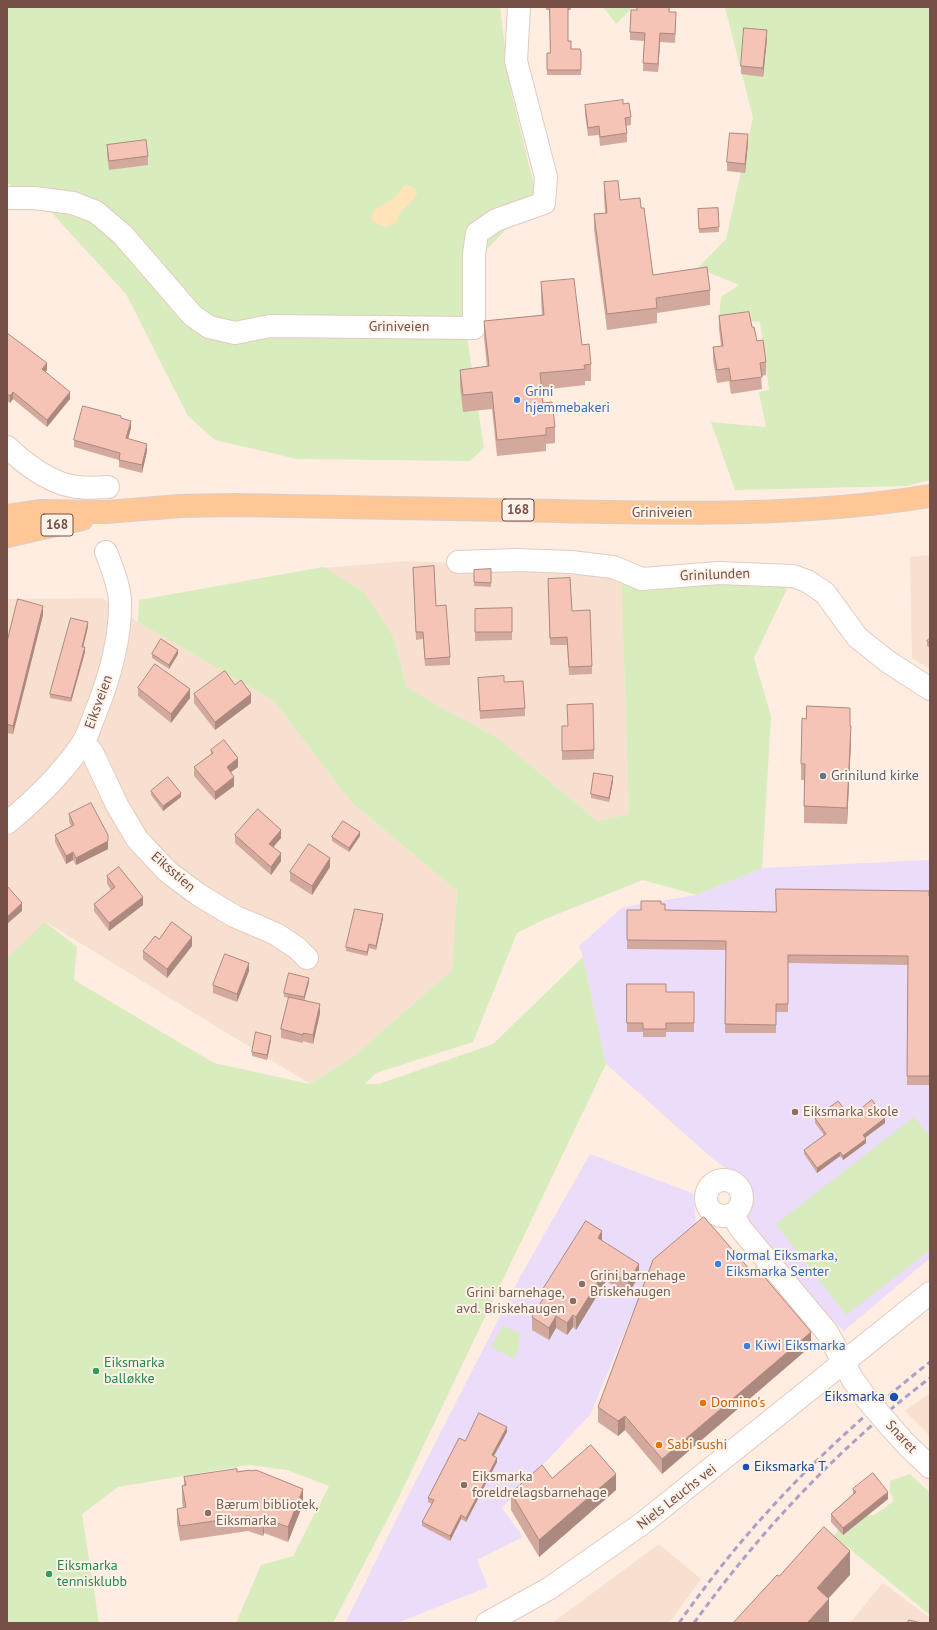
<!DOCTYPE html>
<html>
<head>
<meta charset="utf-8">
<style>
	body { margin:0 }
	#map { position:relative; width:937px; height:1630px; overflow:hidden; background:#feede0; font-family:"PT Sans",sans-serif }
	canvas { display:block }
	.frame { position:absolute; inset:0; border:8px solid #764f46; pointer-events:none }
</style>
</head>
<body>
<div id="map">
<canvas width="937" height="1630"></canvas>
<div class="frame"></div>
</div>
<script>
const ctx = document.querySelector('canvas').getContext('2d');
ctx.lineJoin = 'round';
function fill(path, color) {
  ctx.fillStyle = color;
  ctx.fill(path, 'evenodd');
}
function strokePath(path, color, width, dash) {
  ctx.strokeStyle = color;
  ctx.lineWidth = width;
  ctx.lineCap = dash ? 'butt' : 'round';
  ctx.setLineDash(dash || []);
  ctx.stroke(path);
}
function drawText(font, color, halo, rows, align = 'center') {
  ctx.font = font + ' "PT Sans",sans-serif';
  ctx.lineWidth = 4;
  ctx.setLineDash([]);
  ctx.textBaseline = 'middle';
  ctx.strokeStyle = halo;
  ctx.fillStyle = color;
  for (const [text, x, y, turn = 0] of rows) {
    ctx.save();
    ctx.translate(x, y);
    ctx.rotate((+turn || 0) * Math.PI / 180);
    ctx.textAlign = isNaN(turn) ? turn : align;
    if (halo) ctx.strokeText(text, 0, 0);
    ctx.fillText(text, 0, 0);
    ctx.restore();
  }
}
fill(new Path2D(`
	M930,555v114l-18,-11 -2,-101z
	M406,561l215,9 8,244 -32,7 -98,-82 -60,-32 -32,-20 -14,-51 -29,-44 -41,-24z
	M103,598l35,24 136,79 77,101 106,89 -5,79 -97,85 -45,29 -264,-162 -39,43v-366z
	M930,1393v43l-25,-25z
	M659,1544l42,35 -32,44h-117z
	M883,1583l47,35v5h-80z`), '#f8e0d1');
fill(new Path2D(`
	M930,860v398l-86,73 -86,-81 -12,-26 2,-24 -3,-13 -6,-7 -11,-7 -1,-4 -14,-10 -107,-95 -23,-107 -4,-11 44,-39 74,-12 65,-27z
	M590,1154l104,40 2,33 -54,64 -52,124 -88,93 21,29 -46,23 11,27 -91,36h-52l59,-119 116,-227z`), '#ebddfa');
fill(new Path2D(`
	M7,7h493l10,80 27,111 -55,56 -18,64 20,130 -14,13 -173,-2 -82,-19 -27,-24 -62,-122 -75,-82 -44,-29z
	M603,7h30l-17,17z
	M725,7h205v473l-24,6 -171,4 -24,-68 55,5 -7,-35 10,-2 -9,-68 -41,-4 2,-21 18,-12 -41,-17 28,-29 27,-121z
	M323,567l41,25 29,44 14,51 33,20 59,32 98,82 32,-7 -8,-244 172,6 -39,82 17,58 -9,152 -65,27 -54,-15 -98,39 -28,14 -44,109 -97,31 -11,11h14l114,-40 90,-87 23,107 -209,437 -64,122h-97l25,-58 32,-9 36,-70 -42,-16 -38,-5 -131,22 -36,27 17,109h-92v-665l38,-36 32,25 -3,33 140,83 96,21 45,-29 97,-85 5,-79 -106,-89 -77,-101 -136,-79 1,-22z
	M914,1117l16,20v113l-84,65 -70,-91z
	M503,1326l17,7 -2,16 -4,10 -23,-12z
	M910,1474l20,19v122l-96,-79 6,-9 20,-11 14,-1 20,-14 -4,-9v-11z`), '#d8ecbe');
fill(new Path2D(`
	M405,185c26,4 3,19 -4,27 -3,3 -4,7 -6,12l-9,3 -13,-5c-7,-15 15,-17 22,-25 4,-4 6,-9 10,-12z`), '#ffe4b9');
const minor = new Path2D(`
	M7,198h27l39,5 23,9 27,23 69,80 17,12 26,6 35,-7 204,2v-74l3,-21 19,-13 48,-17 2,-26 -30,-116 3,-54
	M7,447c15,14 33,28 51,35 16,7 34,6 50,5
	M458,562l60,-2 53,2 42,5 29,12 77,-6 74,3 14,5 18,12 32,44 30,24 43,28
	M83,743l9,9 25,53 20,34 31,33 31,23 35,21 42,18 21,14 10,10
	M7,823c28,-23 55,-49 75,-79 5,-7 8,-17 11,-25 15,-36 28,-78 27,-118 -1,-17 -8,-33 -14,-49
	M706 1198a18 18 0 1 1 36 0a18 18 0 1 1-36 0Z
	M732,1214l9,15 86,103 26,48 13,18
	M889,1425l17,19 24,23
	M487,1623l63,-35 93,-65 287,-230`);
const major = new Path2D(`
	M7,516l35,-5 64,1 74,-6 55,-1c107,2 215,4 322,6 124,3 250,5 373,-15
	M7,536l75,-17`);
strokePath(minor, '#e4cabf', 24);
strokePath(major, '#d9cecb', 24);
strokePath(minor, '#fff', 22);
strokePath(major, '#ffc696', 22);
strokePath(new Path2D(`
	M679,1623c72,-103 152,-183 251,-261
	M694,1623c67,-93 145,-176 236,-245`), '#ae9fc7', 3, [6, 4]);
const minorBridge = new Path2D(`
	M866,1398l23,27`);
strokePath(minorBridge, '#e4cabf', 24, []);
strokePath(minorBridge, '#fff', 22);
fill(new Path2D(`
	M546,7h25v3h-3v31l3,8 10,3v23h-34v-22h3v-30l-1,-13h-3z
	M637,7h33l-1,5 7,9 -1,22 -15,-1 -2,30 -15,-1 1,-30 -14,-1v-8l7,-22z
	M767,39l-4,38 -22,-3v-8z
	M623,104l8,13v8l-5,1 1,7v9l-27,4 -1,-11 -11,1 -3,-22v-9z
	M748,143l-3,30 -18,-2v-9z
	M107,145l41,11v9l-39,5 -2,-16z
	M604,182l16,18 21,8 12,67 57,15v15l-53,8v10l-50,7 -13,-101v-15l11,-1 -1,-16z
	M718,208l1,24 -20,1 -1,-24z
	M541,282l41,63 9,19v17h-6v4l-44,5 2,13 12,24v16l-9,1v7l-49,5 -5,-47 -29,3 -3,-26v-16l27,-3 -3,-29v-17l58,-6 -1,-17z
	M719,316l33,11 5,14 9,21v13l-5,1 1,13 -31,5 -2,-13 -12,2 -4,-23v-13l8,-1 -2,-17z
	M7,333l40,37 -2,2 25,27 -23,28 -34,-28 -3,4 -3,-2z
	M121,418l10,10 -3,11 19,12 -5,22 -23,-6v-7l-45,-13v-7z
	M413,568l23,38 14,51v8l-25,1 -2,-27 -7,1z
	M491,569v18l-17,-1v-16z
	M548,579l24,32 20,55v8l-23,1 -2,-30h-17z
	M512,608v32l-37,1v-32z
	M43,615l-30,119 -6,-1v-91z
	M88,627l-5,20 2,5 -14,50 -21,-4v-4z
	M930,638v10l-3,-2v-5z
	M152,654h26l-9,15 -17,-11z
	M478,678l26,4 21,26v8l-45,3z
	M235,685l16,18 -36,27 -21,-27v-9z
	M138,688l52,10 -19,25 -33,-27z
	M562,726l32,24v9l-32,1z
	M850,726l1,16 -4,82 -43,-1v-43h-3v-16z
	M211,750l27,17 -7,5 3,14 -19,14 -21,-24v-9l17,-12z
	M613,781l-4,21 -18,-4v-4z
	M151,791l30,6 -18,14 -12,-16z
	M69,814l39,35 -32,16 -3,-5 -7,4 -11,-22v-7l16,-9 -2,-5z
	M235,835l46,3 -8,9 8,14 -10,14 -36,-32z
	M360,836l-11,16 -17,-11v-4z
	M330,867l-18,28 -22,-14v-9z
	M107,876l36,29 -34,26 -15,-20v-7l17,-14 -4,-6z
	M930,896v189h-23l1,-120 -120,-2v49h-12v21h-51l1,-83 -99,-1v-39l149,2z
	M383,918l-7,32 -7,-2 -2,8 -21,-5v-4z
	M159,939l33,7 -25,32 -24,-19v-8z
	M249,971l-12,31 -24,-9v-8z
	M309,982l-5,18 16,13 -7,31 -10,-3v2l-22,-5v-9l8,-31 -5,-1v-4z
	M627,984l39,8h28v40h-28v5h-23v-5h-16z
	M271,1040l-4,20 -15,-4v-4z
	M850,1117l35,6 -20,15 1,5 -23,17 -3,-4 -23,17 -13,-19v-4l20,-15 -9,-12v-5z
	M602,1241l37,35 -11,18 -22,-13 -30,49 -3,-3 -6,8 -11,-7 -7,12 -17,-10v-13l10,-16v-10z
	M811,1346l-149,128 -37,-44 -7,6 -20,-14v-15z
	M507,1432l-13,24 3,6 -31,60 -5,-3 -11,22 -28,-15v-4l10,-18 -4,-2v-4l37,-57z
	M251,1471l52,33 -15,38 -24,-9 -1,3 -15,-5 -68,10 -3,-17v-15l6,-1 -1,-7v-15l2,-1v-8l53,-5z
	M552,1478l64,12 -77,67 -28,-47v-17z
	M853,1489l35,10 -45,36 -12,-13v-8l22,-20z`), '#d3a99d');
fill(new Path2D(`
	M767,30v9l-4,38v-9z
	M660,33v9l-2,30v-8z
	M748,134v9l-3,30v-9z
	M47,363v7l-5,6v-7z
	M13,392v7l-3,4v-7z
	M70,392v7l-23,28v-7z
	M131,421v7l-5,18v-8z
	M147,444v7l-5,22v-8z
	M43,606v9l-30,119v-8z
	M88,622v5l-6,24v-4z
	M85,647v5l-14,50v-4z
	M178,650v4l-9,15v-4z
	M190,689v9l-19,25v-9z
	M251,694v9l-36,27v-8z
	M851,726v16l-4,82v-16z
	M238,758v9l-11,8v-8z
	M613,776v5l-4,21v-4z
	M234,777v9l-19,14v-8z
	M181,793v4l-18,14v-5z
	M281,830v8l-12,14v-8z
	M360,832v4l-11,16v-4z
	M108,841v8l-32,16v-7z
	M73,852v8l-7,4v-8z
	M281,853v8l-10,14v-8z
	M330,858v9l-18,28v-9z
	M143,897v8l-34,26v-8z
	M22,903v8l-15,13v-7z
	M383,914v4l-7,32v-4z
	M192,937v9l-25,32v-9z
	M369,944v4l-2,8v-4z
	M249,963v8l-12,31v-8z
	M309,978v4l-5,19v-4z
	M320,1004v9l-7,31v-9z
	M271,1036v4l-4,20v-5z
	M885,1118v5l-22,16v-4z
	M866,1139v4l-23,17v-4z
	M840,1152v4l-23,17v-5z
	M602,1231v12l-4,-5z
	M639,1264v12l-11,18v-12z
	M606,1269v12l-30,49v-13z
	M573,1315v12l-6,8v-12z
	M556,1316v12l-7,12v-12z
	M811,1332v14l-149,128v-15z
	M625,1416v14l-7,6v-15z
	M507,1427v5l-15,27v-4z
	M497,1458v4l-31,60v-4z
	M616,1474v16l-77,67v-17z
	M303,1489v15l-15,38v-15z
	M888,1492v7l-45,36v-7z
	M461,1515v4l-11,22v-5z
	M264,1518v15l-1,3v-15z
	M850,1551v24l-33,36v-23z
	M829,1599v24h-22z`), '#ac897f');
const building = new Path2D(`
	M550,7h18v34h3v8h9l1,3v18h-34v-17h3z
	M637,7h32v5h7l-1,22 -15,-1 -2,31 -15,-1 2,-30 -15,-1 1,-22h6z
	M744,28l23,2 -4,38 -22,-2z
	M623,100v4l6,-1 2,14 -6,1 2,15 -27,4 -1,-11 -11,2 -3,-23z
	M730,133l18,1 -3,30 -18,-2z
	M146,140l2,16 -39,5 -2,-16z
	M618,181l2,19 20,-2 1,10h3l9,67 54,-8 3,23 -54,8 1,10 -50,6 -13,-100 13,-1 -3,-31z
	M718,208l1,19 -20,2 -1,-20z
	M574,279l8,66 7,-1 2,20 -7,1 1,4 -45,4 3,30 9,-1 3,25 -9,1v7l-49,5 -5,-48 -29,3 -3,-25 29,-4 -5,-45 60,-6 -3,-33z
	M749,312l3,15h2l3,14 6,-1 3,22 -6,1 2,14 -31,4 -2,-13 -12,2 -4,-23 10,-1 -4,-30z
	M7,333l40,30 -5,6 28,23 -23,28 -34,-28 -3,4 -3,-2z
	M83,406l38,10v2l10,3 -5,17 21,6 -5,21 -23,-5 1,-7 -46,-13z
	M434,566l2,40 10,-1 4,52 -25,2 -2,-27h-7l-3,-64z
	M491,569v14l-17,-1v-12z
	M570,578l2,33 18,-1 2,56 -23,1 -2,-30 -17,1 -2,-59z
	M18,599l25,7 -30,120 -6,-2v-82z
	M512,608v24h-37v-23z
	M71,618l17,4 -6,25h3l-14,51 -21,-4z
	M930,638v5l-3,-2z
	M161,639l17,11 -9,15 -17,-11z
	M155,664l35,25 -19,25 -33,-26z
	M225,671l10,14 6,-5 10,14 -36,28 -21,-28z
	M504,676v6l19,-1 2,27 -45,3 -2,-33z
	M593,704l1,46 -32,1v-25h6l-1,-21z
	M807,706l43,2v18h1l-4,82 -43,-2 1,-42h-4l1,-46 4,1z
	M224,740l14,18 -11,9 7,10 -19,15 -21,-25 19,-14 -2,-3z
	M594,773l19,3 -4,22 -18,-4z
	M168,777l13,16 -18,13 -12,-15z
	M91,803l17,32v6l-32,17 -3,-6 -7,4 -11,-21 19,-10 -5,-11z
	M258,809l23,21 -12,14 12,9 -10,14 -36,-32z
	M343,821l17,11 -11,16 -17,-11z
	M309,844l21,14 -18,28 -22,-14z
	M119,867l24,30 -34,26 -15,-19 21,-17 -8,-11z
	M7,886l15,17 -15,14z
	M776,889l153,2v5h1v180h-23l1,-120 -120,-1v49h-12v21l-51,-1 1,-83 -99,-1v-30h14v-9h20v3h4v6l111,2z
	M355,909l28,5 -7,32 -7,-2 -2,8 -21,-5z
	M172,922l20,15 -25,32 -24,-18 12,-15 4,3z
	M225,954l24,9 -12,31 -24,-9z
	M289,973l20,5 -5,19 -20,-4z
	M627,984h39v8h28v31h-28v6h-23v-6h-16z
	M289,997l31,7 -7,31 -10,-2v2l-22,-6z
	M256,1032l15,4 -4,19 -15,-3z
	M872,1100l13,18 -22,17 3,4 -23,17 -3,-4 -23,16 -13,-18 22,-16 -11,-16 23,-17 12,16z
	M704,1217l47,54 5,-4 55,65 -149,127 -37,-43 -7,5 -20,-14 55,-147z
	M586,1221l16,10 -4,7 41,26 -11,18 -22,-13 -30,48 -3,-2 -6,8 -11,-7 -7,12 -17,-11 14,-23 -4,-3z
	M479,1413l28,14 -15,28 5,3 -31,60 -5,-3 -11,21 -28,-14 12,-22 -6,-2 31,-60 6,3z
	M591,1445l25,29 -77,66 -28,-47 31,-28 10,13z
	M237,1469v3l13,-2 1,1 5,-1 47,19 -15,38 -24,-9 -1,3 -15,-5 -68,10 -3,-17 9,-2 -4,-21 4,-1 -2,-8z
	M873,1473l15,19 -45,36 -12,-14 25,-22 -3,-3z
	M824,1527l26,24 -33,37 12,11 -22,24h-74l44,-48 2,1z
	M909,1620l12,3h-13z`);
fill(building, '#f5c4b6');
strokePath(building, '#ac897f', 1);
for (const [x, y, r, color] of [
	[517,400,4,"#3f7fe0"],
	[823,776,4,"#6b7280"],
	[795,1112,4,"#8d6e63"],
	[718,1264,4,"#3f7fe0"],
	[582,1284,4,"#8d6e63"],
	[573,1301,4,"#8d6e63"],
	[747,1346,4,"#3f7fe0"],
	[96,1371,4,"#2e9e5b"],
	[894,1397,5,"#1a4fb4"],
	[703,1403,4,"#e8710a"],
	[659,1445,4,"#e8710a"],
	[746,1467,4,"#1a4fb4"],
	[464,1485,4,"#8d6e63"],
	[208,1513,4,"#8d6e63"],
	[49,1574,4,"#2e9e5b"]
]) {
  const dot = new Path2D();
  dot.arc(x, y, r, 0, 2 * Math.PI);
  ctx.fillStyle = color;
  ctx.fill(dot);
  strokePath(dot, '#fff2e8', 1.5);
}
for (const [x, y, w] of [
	[518,510,32],
	[57,525,32]
]) {
  const box = new Path2D();
  box.roundRect(x - w / 2, y - 11, w, 22, 3);
  ctx.fillStyle = '#fff2e8';
  ctx.fill(box);
  strokePath(box, '#764f46', 1);
}
drawText('bold 13px', '#764f46', null, [
	["168",518,510],
	["168",57,525]
]);
drawText('14px', '#764f46', '#fff2e8', [
	["Griniveien",399,327],
	["Griniveien",662,513],
	["Grinilunden",715,575,-2],
	["Eiksveien",99,702,-70],
	["Eiksstien",173,872,41],
	["Snaret",901,1437,47],
	["Niels Leuchs vei",677,1497,-38]
]);
drawText('14px', '#366cbe', '#fff2e8', [
	["Grini",525,392],
	["hjemmebakeri",525,408],
	["Normal Eiksmarka,",726,1256],
	["Eiksmarka Senter",726,1272],
	["Kiwi Eiksmarka",755,1346]
], 'left');
drawText('14px', '#5b616d', '#fff2e8', [
	["Grinilund kirke",831,776]
], 'left');
drawText('14px', '#785e54', '#fff2e8', [
	["Eiksmarka skole",803,1112],
	["Grini barnehage",590,1276],
	["Briskehaugen",590,1292],
	["Grini barnehage,",565,1293,"right"],
	["avd. Briskehaugen",565,1309,"right"],
	["Eiksmarka",472,1477],
	["foreldrelagsbarnehage",472,1493],
	["Bærum bibliotek,",216,1505],
	["Eiksmarka",216,1521]
], 'left');
drawText('14px', '#27864d', '#fff2e8', [
	["Eiksmarka",104,1363],
	["balløkke",104,1379],
	["Eiksmarka",57,1566],
	["tennisklubb",57,1582]
], 'left');
drawText('14px', '#164399', '#fff2e8', [
	["Eiksmarka",885,1397],
	["Eiksmarka T",754,1467,"left"]
], 'right');
drawText('14px', '#c56008', '#fff2e8', [
	["Domino's",711,1403],
	["Sabi sushi",667,1445]
], 'left');
</script>
</body>
</html>
